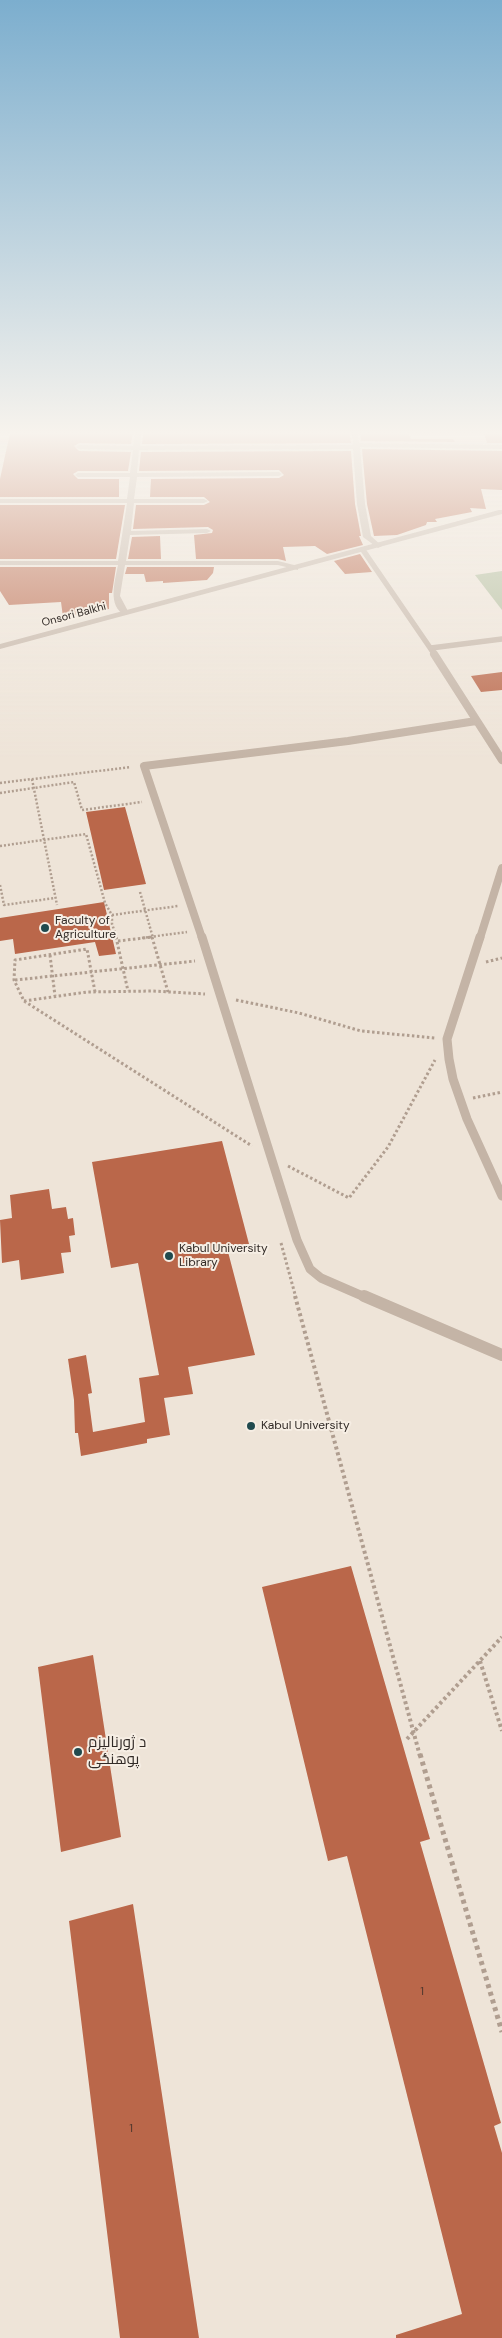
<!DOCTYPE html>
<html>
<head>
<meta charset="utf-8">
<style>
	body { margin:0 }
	canvas { display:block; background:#eee4d8 }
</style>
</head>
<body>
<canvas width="502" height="2338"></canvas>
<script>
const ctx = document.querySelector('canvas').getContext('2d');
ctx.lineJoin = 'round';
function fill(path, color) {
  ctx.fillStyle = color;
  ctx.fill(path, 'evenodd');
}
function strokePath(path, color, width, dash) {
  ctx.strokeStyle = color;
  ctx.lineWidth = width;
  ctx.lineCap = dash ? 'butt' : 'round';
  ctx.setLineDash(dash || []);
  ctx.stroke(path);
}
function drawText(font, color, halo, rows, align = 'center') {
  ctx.font = font + ' "DM Sans",Cairo,sans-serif';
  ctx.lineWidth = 4;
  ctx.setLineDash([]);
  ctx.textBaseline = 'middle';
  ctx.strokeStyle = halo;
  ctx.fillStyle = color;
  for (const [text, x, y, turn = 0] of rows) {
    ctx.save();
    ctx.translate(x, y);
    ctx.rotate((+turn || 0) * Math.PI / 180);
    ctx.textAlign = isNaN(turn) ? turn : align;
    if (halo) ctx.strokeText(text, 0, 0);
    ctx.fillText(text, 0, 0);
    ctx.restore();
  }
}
fill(new Path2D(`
	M502,571v39l-27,-35z`), '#afbb9a');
fill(new Path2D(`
	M10,433h123l-2,11 -52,-1 -5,3 5,5 52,1 -3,19h-50l-5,3 5,5h41v18h-119v-18z
	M143,433h204l3,1 1,9 -209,1z
	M360,433l49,1 2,5h42l2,3 -94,-1z
	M484,433h18v10h-15z
	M362,449l140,2v39l-21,-1 5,20 -16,-1 2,4 -37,7 2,3h-10l-1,3 -29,10 -23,1 -7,-32z
	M351,451l4,53 6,32h-2l4,9 -36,9 -12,-8 -32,1 3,14 -8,-2h-82l-2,-24 18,-2 1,-3 -5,-3 -75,2 3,-24h68l6,-3 -6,-5h-54l1,-18 128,-1 5,-3 -5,-5 -140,1 2,-19z
	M0,505h125l-9,54h-116z
	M160,536l1,23h-33l4,-22z
	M360,554l12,18 -27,2 -11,-13z
	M0,567h116l-4,26h-3v16l-46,8 -2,-15 -52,3 -9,-14z
	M127,567h87l-1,6 -6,7 -44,3v-2l-17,1 -2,-8h-19z
	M502,672v18l-21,2 -10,-16z
	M125,807l21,77 -42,6 -18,-78z
	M104,902l12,52 -17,2 -4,-14 -80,12 -2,-15 -13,2v-23z
	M222,1141l27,103 -22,4 28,107 -67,12 5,27 -29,4 6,37 -23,4v4l-66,13 -3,-23h-3l-1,-33 -6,-41 18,-4 6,38 -4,1 5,38 52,-10 -6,-44 20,-3 -21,-112 -27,5 -19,-106z
	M49,1189l3,20 14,-2 2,12 5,-1 2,17 -6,1 2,16 -10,1 3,20 -43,7 -2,-20 -17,3 -2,-43 12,-2 -2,-23z
	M351,1566l79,273 -10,3 81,281 -7,3 8,27v185h-106v-3l66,-21 -115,-458 -19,5 -66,-274z
	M93,1655l28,182 -60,15 -23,-185z
	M133,1904l66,434h-79l-51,-417z`), '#ba674a');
strokePath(new Path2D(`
	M32,779l25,126
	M0,783l131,-16
	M0,793l74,-11 8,28 60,-8
	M0,846l86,-12 19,69 7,12v9l5,14
	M0,885l4,20 51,-7
	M140,892l13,46
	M112,915l66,-9
	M142,938l45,-6`), '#b09e90', 2.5, [2, 2]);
strokePath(new Path2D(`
	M116,937l12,54
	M152,937l16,55
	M118,941l34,-4
	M50,955l5,41
	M486,962l16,-4
	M15,980l180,-19
	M95,992l-8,-43 -72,11 -1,20 10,21 228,145
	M236,1000l63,13 62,18 74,7
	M24,1001l63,-9 66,-1 52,3
	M473,1098l29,-6
	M288,1166l61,32 39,-51 47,-87
	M281,1243l15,55`), '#b09e90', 3, [2.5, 2.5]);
strokePath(new Path2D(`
	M295,1296l125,460
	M480,1661l22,70
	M407,1739l95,-102`), '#b09e90', 4, [3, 3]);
strokePath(new Path2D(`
	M420,1754l82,278`), '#b09e90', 5, [4, 4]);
strokePath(new Path2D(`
	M363,550l72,105
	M431,648l71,-9`), '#c4b4a6', 5.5);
strokePath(new Path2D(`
	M434,654l68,106
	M202,938l-58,-172 204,-25 128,-20
	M480,938l22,-70`), '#c4b4a6', 8);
strokePath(new Path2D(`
	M202,937l95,303 13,29 11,9 46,20
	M480,937l-33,102 2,20 4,20 14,40 35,77`), '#c4b4a6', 9);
strokePath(new Path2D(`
	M364,1296l138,59`), '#c4b4a6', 12);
fill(new Path2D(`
	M135,433h6l-1,13 213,-1 -1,-12h6l1,10 143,2v4l-142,-2 5,57 6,32 11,10 -4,2 -15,-11 -6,-33 -4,-55 -214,1 -2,23 142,-1 3,2 -3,2 -142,1 -3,22h70l4,2 -4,2h-70l-3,28 76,-2 4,2 -4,2 -77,2 -4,26h152l20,5v4l-20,-5h-153l-5,31 9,17 -4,2c-18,-9 -10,-34 -7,-50h-118v-4h118l9,-58h-127v-4h127l3,-22h-52l-3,-2 3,-2h52l3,-23 -54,-1 -3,-2 3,-2 54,1z`), '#c4b4a6');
fill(new Path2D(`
	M499,510h3v4l-502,135v-5z`), '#c4b4a6');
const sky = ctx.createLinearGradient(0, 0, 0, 760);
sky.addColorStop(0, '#7caece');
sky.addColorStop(0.57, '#f7f3ed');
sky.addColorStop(1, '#f7f3ed00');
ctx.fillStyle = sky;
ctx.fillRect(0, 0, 502, 760);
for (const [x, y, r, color] of [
	[45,928,5,"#204a4e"],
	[169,1256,5,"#204a4e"],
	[251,1426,5,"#204a4e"],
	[78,1752,5,"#204a4e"]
]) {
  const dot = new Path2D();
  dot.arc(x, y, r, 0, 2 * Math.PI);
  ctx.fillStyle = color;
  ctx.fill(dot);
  strokePath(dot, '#f6eee4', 2);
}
drawText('11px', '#312a26', '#f6eee4', [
	["Onsori Balkhi",74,615,-15]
]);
drawText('12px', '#312a26', '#f6eee4', [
	["Faculty of",55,921],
	["Agriculture",55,935],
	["Kabul University",179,1249],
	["Library",179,1263],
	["Kabul University",261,1426]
], 'left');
drawText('12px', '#53392f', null, [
	["1",422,1992],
	["1",131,2129]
]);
drawText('15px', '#312a26', '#f6eee4', [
	["د ژورنالیزم",88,1743],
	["پوهنحٔی",88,1760]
], 'left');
</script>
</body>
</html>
